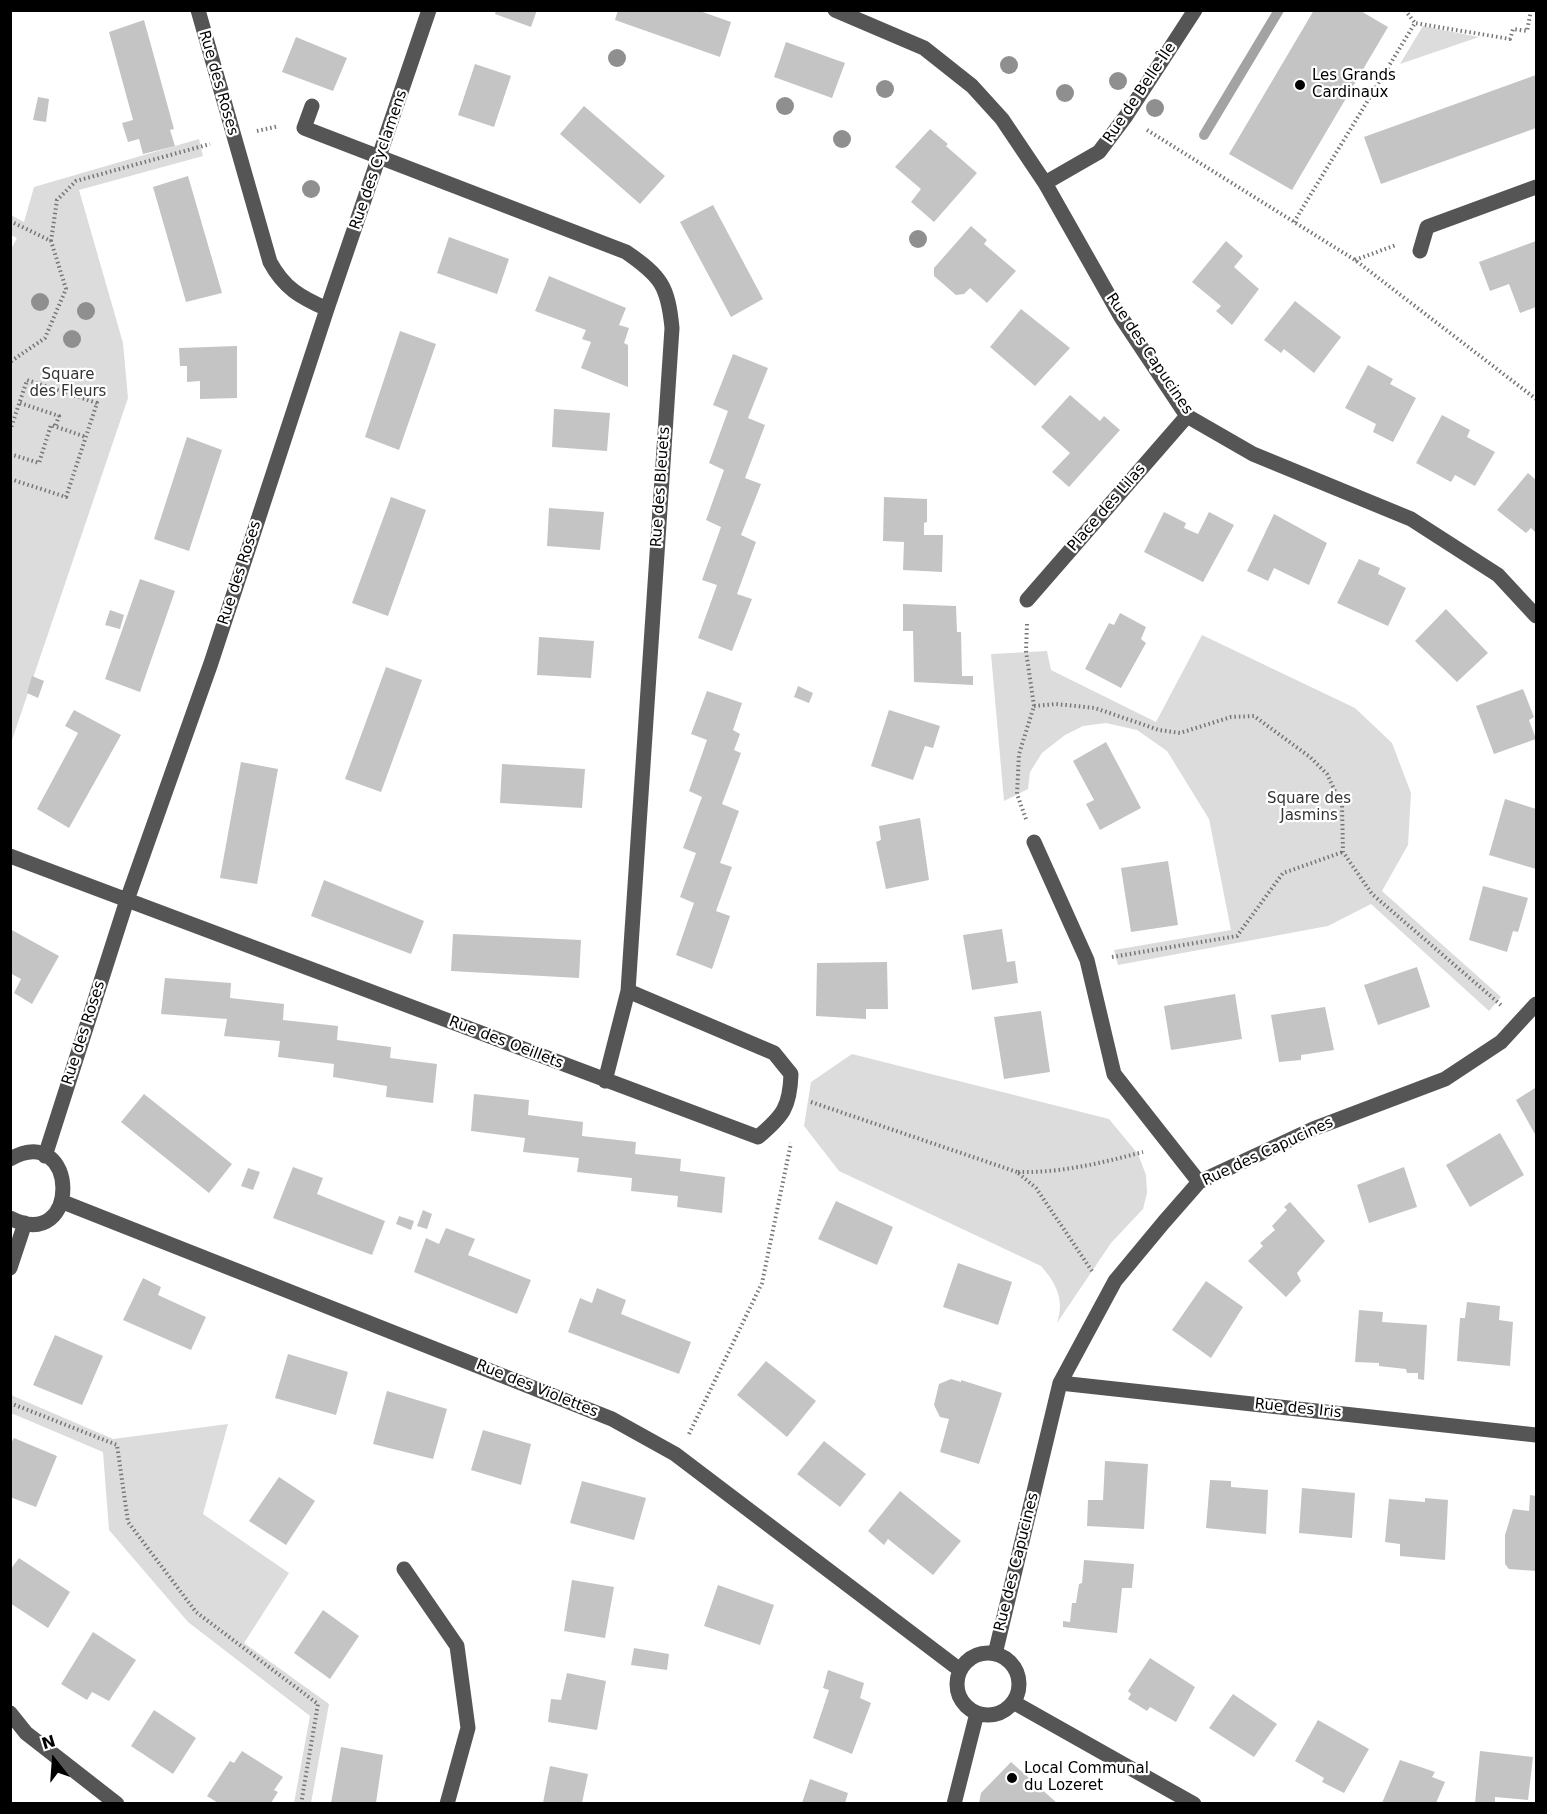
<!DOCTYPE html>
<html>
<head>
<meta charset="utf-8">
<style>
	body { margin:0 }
	#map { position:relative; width:1547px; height:1814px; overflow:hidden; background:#fff; font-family:"DejaVu Sans",sans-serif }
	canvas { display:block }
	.frame { position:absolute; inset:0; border:12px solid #000; pointer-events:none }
	.north { position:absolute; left:24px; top:1730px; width:60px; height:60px; -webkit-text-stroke:4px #fff; paint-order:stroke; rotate:343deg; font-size:16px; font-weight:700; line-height:24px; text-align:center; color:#000 }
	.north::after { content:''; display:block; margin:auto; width:21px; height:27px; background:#000; clip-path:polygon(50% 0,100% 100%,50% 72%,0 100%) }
</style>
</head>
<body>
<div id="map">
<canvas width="1547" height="1814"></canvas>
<div class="frame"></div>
<div class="north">N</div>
</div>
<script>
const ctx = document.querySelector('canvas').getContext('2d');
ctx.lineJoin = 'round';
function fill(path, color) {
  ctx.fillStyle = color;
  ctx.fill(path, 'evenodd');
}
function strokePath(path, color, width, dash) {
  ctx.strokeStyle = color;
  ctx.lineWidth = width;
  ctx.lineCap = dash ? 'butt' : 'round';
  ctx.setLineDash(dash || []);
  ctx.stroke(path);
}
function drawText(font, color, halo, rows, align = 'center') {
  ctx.font = font + ' "DejaVu Sans",sans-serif';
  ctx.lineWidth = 4.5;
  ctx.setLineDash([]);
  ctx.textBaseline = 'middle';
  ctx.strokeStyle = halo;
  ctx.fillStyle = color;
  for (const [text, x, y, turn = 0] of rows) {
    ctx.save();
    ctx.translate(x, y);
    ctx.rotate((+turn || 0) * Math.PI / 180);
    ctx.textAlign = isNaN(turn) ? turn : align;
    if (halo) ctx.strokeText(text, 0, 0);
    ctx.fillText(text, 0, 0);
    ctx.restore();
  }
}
fill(new Path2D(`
	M1423,26l56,11 -79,27z
	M199,139l4,17 -124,34 44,153 5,55 -117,345 -1,-492 7,-13 -6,-3v-20l13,7 10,-35z
	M1202,635l153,73 37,35 19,50 -3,52 -26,46 119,106 -12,14 -118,-107 -43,22 -210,39 -4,-15 117,-20 -22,-111 -42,-68 -30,-21 -31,-7 -23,3 -18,9 -23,18 -12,19 -2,17 -24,12 -13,-147 56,-3 4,19 105,52z
	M852,1054l257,65 29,35 8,21 1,18 -4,16 -32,34 -54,80c8,-23 -1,-40 -16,-57l-202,-95 -35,-45 7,-44z
	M11,1395l102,44 115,-15 -25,90 86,59 -45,70 85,61 -18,99h-17l16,-87 -122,-94 -79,-92 -6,-78 -92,-39z`), '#dcdcdc');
strokePath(new Path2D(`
	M1204,135l75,-125`), '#a3a3a3', 10);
fill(new Path2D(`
	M496,10h41l-6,17 -36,-13z
	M618,10h79l34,12 -11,35 -105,-37z
	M1314,10h45l29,17 -96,163 -63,-36z
	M144,20l30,109 -4,1 5,16 -32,8 -4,-15 -11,3 -6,-19 11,-3 -24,-88z
	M296,37l51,21 -14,33 -51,-19z
	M786,42l59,21 -13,35 -58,-21z
	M475,64l36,12 -17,51 -36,-12z
	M1536,75v53l-155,56 -17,-47z
	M38,97l11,2 -3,23 -13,-2z
	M584,106l81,70 -25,28 -80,-70z
	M930,129l18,15 -2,2 31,27 -43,49 -23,-20 10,-13 -26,-22z
	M188,176l34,117 -36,9 -33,-115z
	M713,205l50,94 -32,18 -51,-95z
	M971,226l16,14 -3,4 32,27 -29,32 -17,-15 -6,6 -8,1 -22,-19v-8z
	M449,237l60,22 -12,35 -60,-21z
	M1226,241l17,15 -9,11 25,22 -27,36 -16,-14 5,-5 -29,-24z
	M1536,241v66l-16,6 -11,-29 -19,7 -11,-29z
	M549,276l77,32 -7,17 10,3 -5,15 4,2v42l-47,-19 10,-26 -9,-3 4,-9 -51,-19z
	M1295,301l46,36 -27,36 -30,-24 -3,4 -17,-13z
	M1021,309l49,39 -35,38 -45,-39z
	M400,331l36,13 -37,106 -34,-13z
	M237,346v52l-37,1v-18l-13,1v-16h-7l-1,-18z
	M733,354l35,14 -20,50 17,7 -20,53 16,6 -20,51 15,7 -19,52 15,5 -20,52 -34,-13 19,-53 -15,-5 19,-53 -15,-7 18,-50 -15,-7 19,-52 -15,-6z
	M1368,365l25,14 -3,5 26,14 -23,44 -20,-10 3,-8 -31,-16z
	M1070,395l30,26 4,-5 16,14 -51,57 -17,-15 18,-19 -29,-26z
	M554,409l56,4 -3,38 -55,-4z
	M1442,415l28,15 -3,7 28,15 -20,34 -20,-11 -4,7 -35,-19z
	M187,437l35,13 -33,101 -35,-12z
	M1528,473l8,7v53l-5,-5 -5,5 -29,-23z
	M391,497l35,13 -38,106 -36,-13z
	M884,497l43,2v23l-3,1v12h19l-1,37 -39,-2 1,-28 -21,-1z
	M549,508l55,4 -4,38 -53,-4z
	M1164,512l22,11 -2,5 14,6 11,-22 25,13 -31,57 -59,-30z
	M1274,514l53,29 -18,42 -35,-17 -6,13 -21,-10z
	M1359,559l21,9 -2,6 28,14 -18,38 -51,-23z
	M140,579l35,12 -35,101 -35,-13z
	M903,604l53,2 1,26h4l1,44h11v9l-59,-3 -1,-51h-10z
	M1446,609l42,44 -31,29 -42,-41z
	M110,610l14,5 -4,14 -15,-4z
	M1120,613l26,14 -5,12 5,4 -25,45 -36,-19 24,-46 5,2z
	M539,637l55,4 -3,37 -54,-3z
	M386,667l36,13 -41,112 -36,-13z
	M32,676l12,5 -6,17 -11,-5z
	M798,686l15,7 -4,10 -15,-6z
	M1523,689l11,28 -5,3 7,19 -42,15 -18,-48z
	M707,691l35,12 -9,27 7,4 -6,16 7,3 -19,51 17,7 -19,52 12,4 -16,44 14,5 -18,53 -36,-14 18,-52 -14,-6 16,-44 -13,-5 19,-51 -13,-6 18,-51 -16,-6z
	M74,710l47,25 -52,93 -32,-19 41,-76 -13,-7z
	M889,710l51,16 -7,22 -8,-2 -12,34 -42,-14z
	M1106,742l35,66 -41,22 -14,-26 8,-4 -21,-39z
	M241,762l37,7 -21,115 -37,-6z
	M502,764l83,5 -3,39 -82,-5z
	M1505,799l31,10v60l-47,-14z
	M920,818l9,62 -43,9 -10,-47 5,-2 -2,-14z
	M1168,861l10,64 -47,7 -10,-64z
	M324,880l100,41 -13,33 -100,-38z
	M1483,886l45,12 -10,34 -5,-1 -6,21 -38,-12z
	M10,929l49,27 -27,48 -18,-11 7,-14 -11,-6z
	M1002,929l5,33 8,-1 3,22 -46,7 -9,-55z
	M453,934l128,6 -2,38 -128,-7z
	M887,962l1,47h-22v10l-50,-3 1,-53z
	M1417,967l13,40 -52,18 -14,-40z
	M165,978l66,5 -1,15 54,6 -1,16 55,6 -1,14 54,7 -1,11 47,6 -4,39 -47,-6 1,-11 -54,-9 1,-13 -56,-7 2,-16 -56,-5 3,-17 -66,-5z
	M1235,994l7,45 -71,11 -7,-44z
	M1325,1007l9,43 -33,5v5l-22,2 -8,-47z
	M1041,1011l9,61 -46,7 -10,-62z
	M1535,1088l1,2v46l-20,-36z
	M144,1094l88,70 -23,29 -88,-71z
	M474,1094l55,6 -1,15 55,7 -1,14 54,6 -1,12 46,5 -1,12 45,6 -3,36 -45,-6 1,-11 -47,-5 1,-13 -55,-6 2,-14 -56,-6 2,-14 -54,-7z
	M1500,1133l24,42 -54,32 -24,-42z
	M293,1167l30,11 -6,16 68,27 -13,34 -99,-37z
	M1404,1167l13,40 -48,16 -12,-38z
	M248,1168l12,4 -7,18 -12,-4z
	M836,1201l57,26 -16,38 -59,-26z
	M1290,1202l35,39 -28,32 4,8 -15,16 -38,-36 15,-15 -3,-3 15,-13 -3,-4 15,-16 -3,-3z
	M423,1210l9,4 -5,15 -10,-3z
	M399,1216l15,5 -3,9 -15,-6z
	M446,1228l29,11 -7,16 63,25 -14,34 -103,-42 12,-34 13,6z
	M958,1263l54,19 -14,43 -55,-18z
	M143,1278l18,9 -3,8 48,22 -15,33 -68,-30z
	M1206,1281l37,26 -32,51 -39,-28z
	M597,1288l29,12 -5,14 70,28 -12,32 -111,-42 12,-34 12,5z
	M1467,1302l33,4 -1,14 14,2 -3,44 -53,-5 3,-43h5z
	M1359,1310l24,2 -1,10 45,3 -3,55 -6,-1v-6h-11l-1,-4 -27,-3v-3l-24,-1z
	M55,1335l48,21 -21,49 -49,-20z
	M288,1354l60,18 -12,43 -61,-17z
	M766,1361l50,40 -29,36 -50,-42z
	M951,1379l10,3v-2l41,13 -23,71 -39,-12 9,-33 -9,-2 -6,-12 5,-21z
	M387,1391l60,18 -14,50 -60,-15z
	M483,1430l48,14 -10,41 -50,-15z
	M14,1438l43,18 -21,51 -26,-10v-52z
	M824,1441l42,33 -26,33 -43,-33z
	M1105,1461l43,3 -4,65 -57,-3 1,-26h15z
	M279,1477l36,24 -29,44 -37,-24z
	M1210,1480l21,1v6l37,3 -2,44 -60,-6z
	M582,1481l64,17 -12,42 -64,-17z
	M1302,1488l53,5 -3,45 -53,-5z
	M900,1491l61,50 -28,34 -45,-36 -4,6 -16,-14z
	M1530,1495l6,1v75l-27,-2 -4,-5v-29l8,-26 16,2z
	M1425,1498l23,2 -3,60 -45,-4v-12l-15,-2 4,-43 36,3z
	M19,1558l51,34 -22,36 -38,-25v-33z
	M1084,1560l50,4 -2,24h-10l-5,45 -54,-6v-6l7,1 2,-19h4l3,-19 3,-1z
	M572,1580l42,7 -9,51 -41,-7z
	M718,1585l56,20 -14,40 -56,-19z
	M323,1610l36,26 -29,43 -36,-26z
	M93,1632l43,28 -27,41 -17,-9 -5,8 -26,-16z
	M634,1648l35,6 -2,16 -36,-5z
	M1150,1658l45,29 -19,35 -26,-15 -3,4 -19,-12 3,-5 -3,-3z
	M828,1670l36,13 -4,15 11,5 -19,51 -39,-16 16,-48 -6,-2z
	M567,1673l39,8 -9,49 -49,-8 3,-23 10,1z
	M1233,1694l44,30 -23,33 -45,-29z
	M154,1710l42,28 -23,36 -42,-28z
	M1318,1720l51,29 -25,44 -22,-11 2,-4 -29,-17z
	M341,1747l42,8 -7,48h-45z
	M242,1751l41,26 -9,13 4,2 -7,11h-53l-11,-7 23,-35 4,2z
	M1480,1751l53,6 -5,43 -33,-3v6h-20z
	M1400,1760l35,12 -3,5 13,5 -9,21h-54z
	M1011,1762l46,41h-78l2,-10z
	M550,1766l38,8 -6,29h-39z
	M810,1779l38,14 -3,10h-43z`), '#c4c4c4');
strokePath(new Path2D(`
	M1405,10l10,13
	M1147,130l208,130 181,139
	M257,131l22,-5
	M10,221l41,20 15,48 -21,49 -35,24
	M1294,222l121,-199 95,16 3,-10 14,2 4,-21
	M51,241l6,-41 19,-19 134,-37
	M1355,260l41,-15
	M20,403l39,13 -4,11
	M10,431l17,-51 70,23 -31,94 -56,-18
	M10,454l29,9 12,-38 35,12
	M1034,706l22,-2 39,4 64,22 21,3 51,-16 23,-1 56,41 17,17 15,32 1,46 29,42 129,111
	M1026,819l-9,-25 2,-40 15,-48 -8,-55 1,-27
	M1112,957l125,-21 46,-63 60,-21
	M811,1102l206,70
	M1092,1271l-56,-83 -19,-16c45,1 84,-9 126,-20
	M10,1403l107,42 11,77 68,90 122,92 -17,100
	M689,1434l73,-151 29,-140`), '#777', 4, [1.5, 3]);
strokePath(new Path2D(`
	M198,10l72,252c14,26 30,35 57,47
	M835,10l89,38 48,38 30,33 43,64 76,134 66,99 66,38 158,65 87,56 38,41
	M312,106l-8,22 322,124c35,24 42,34 46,76l-44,663 -23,90
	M1045,183l54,-31 27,-36 69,-106
	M1420,251l7,-24 109,-40
	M1027,600l160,-184
	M1034,842l53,118 27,114 85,108
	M10,856l748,281c25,-21 32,-30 33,-63l-17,-21 -146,-62
	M45,1156l82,-256 84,-237 116,-354 102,-299
	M10,1159c69,-39 72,96 0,59
	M63,1202l549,217 63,35 285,216
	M10,1268l15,-45
	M1060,1383l476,52
	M404,1569l53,77 11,82 -21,76
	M957 1684a31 31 0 1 1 62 0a31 31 0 1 1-62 0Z
	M995,1654l65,-271 55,-102 49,-59 35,-40 114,-53 132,-50 56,-37 35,-38
	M1013,1702l181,102
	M10,1713l16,20 91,71
	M954,1804l23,-91`), '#555', 15);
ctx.fillStyle = '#8f8f8f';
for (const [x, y] of [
	[617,58],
	[1009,65],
	[1118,81],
	[885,89],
	[1065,93],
	[785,106],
	[1155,108],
	[842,139],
	[311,189],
	[918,239],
	[40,302],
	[86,311],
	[72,339]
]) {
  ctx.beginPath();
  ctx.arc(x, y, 9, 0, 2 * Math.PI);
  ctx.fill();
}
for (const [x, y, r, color] of [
	[1300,85,6,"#000"],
	[1012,1778,6,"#000"]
]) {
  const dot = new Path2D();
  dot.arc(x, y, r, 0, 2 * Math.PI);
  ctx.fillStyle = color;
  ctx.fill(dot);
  strokePath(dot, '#fff', 2);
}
drawText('15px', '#000', '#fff', [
	["Les Grands",1312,76],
	["Cardinaux",1312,93],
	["Local Communal",1024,1769],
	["du Lozeret",1024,1786]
], 'left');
drawText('15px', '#000', '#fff', [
	["Rue des Roses",218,83,74],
	["Rue de Belle-Île",1140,93,-56],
	["Rue des Cyclamens",379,160,-71],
	["Rue des Capucines",1149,354,56],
	["Rue des Bleuets",661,487,-86],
	["Place des Lilas",1107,508,-49],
	["Rue des Roses",240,573,-72],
	["Rue des Roses",84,1033,-72],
	["Rue des Oeillets",506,1043,21],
	["Rue des Capucines",1268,1152,-25],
	["Rue des Violettes",537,1389,22],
	["Rue des Iris",1298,1409,6],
	["Rue des Capucines",1017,1562,-76]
]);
drawText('15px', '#333', '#fff', [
	["Square",68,375],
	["des Fleurs",68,392],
	["Square des",1309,799],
	["Jasmins",1309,816]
]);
</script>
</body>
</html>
